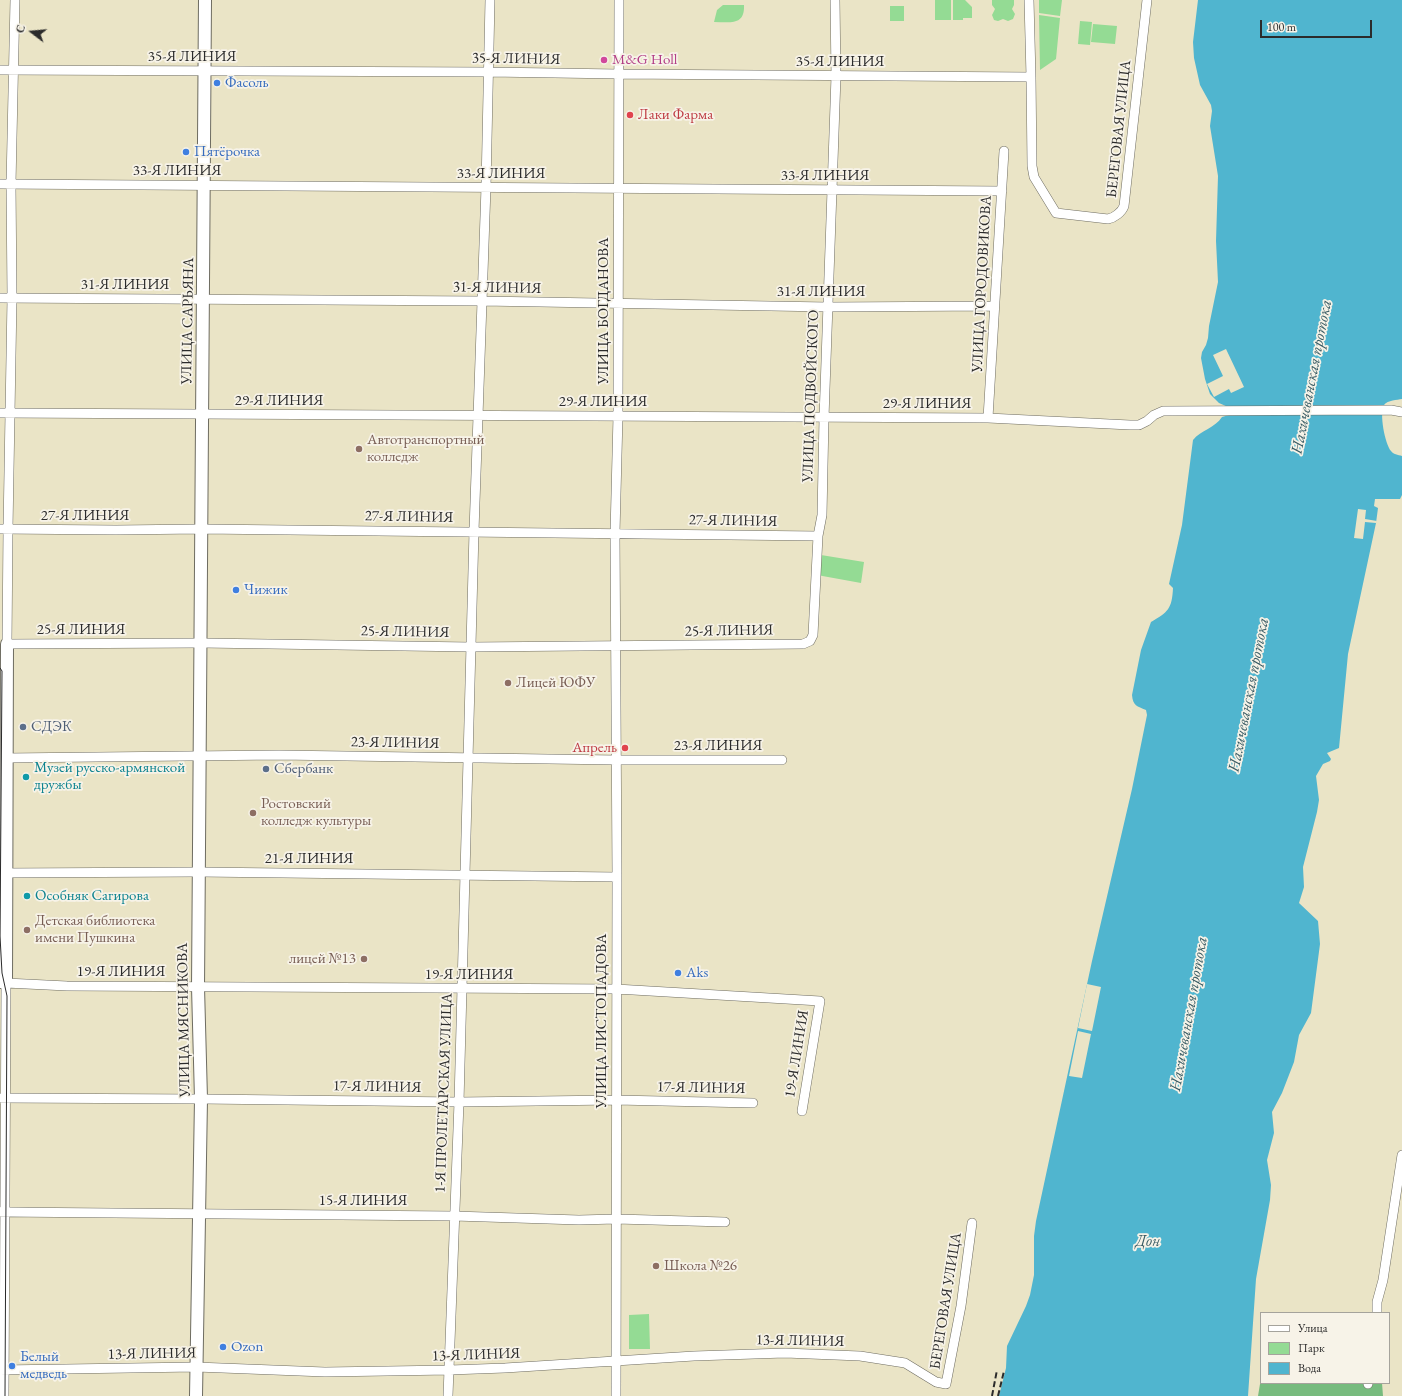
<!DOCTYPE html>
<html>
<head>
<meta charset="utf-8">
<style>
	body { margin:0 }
	#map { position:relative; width:1402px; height:1396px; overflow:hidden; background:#eae4c6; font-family:"EB Garamond",serif }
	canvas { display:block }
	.legend { position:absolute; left:1260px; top:1312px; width:130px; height:72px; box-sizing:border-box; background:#f7f3e8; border:1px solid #a5a39c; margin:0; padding:5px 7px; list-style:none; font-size:12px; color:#2b2b2b }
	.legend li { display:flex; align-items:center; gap:8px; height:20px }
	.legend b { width:20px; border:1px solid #a5a39c }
	.north { position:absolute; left:12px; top:12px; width:40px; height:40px; -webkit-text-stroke:3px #f7f3e8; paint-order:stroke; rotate:286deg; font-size:11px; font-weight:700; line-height:16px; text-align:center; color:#2b2b2b }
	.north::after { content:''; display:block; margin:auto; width:14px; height:18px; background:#2b2b2b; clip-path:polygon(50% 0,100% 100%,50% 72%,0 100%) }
	.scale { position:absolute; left:1260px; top:20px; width:112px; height:18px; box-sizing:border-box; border:2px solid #2b2b2b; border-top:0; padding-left:5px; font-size:12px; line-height:14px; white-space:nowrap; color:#2b2b2b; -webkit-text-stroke:3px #f7f3e8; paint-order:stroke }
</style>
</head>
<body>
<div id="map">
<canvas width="1402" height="1396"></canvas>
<ul class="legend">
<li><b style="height:5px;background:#fff"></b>Улица</li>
<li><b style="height:11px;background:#94db94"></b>Парк</li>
<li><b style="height:11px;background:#50b5cf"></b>Вода</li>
</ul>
<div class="north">С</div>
<div class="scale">100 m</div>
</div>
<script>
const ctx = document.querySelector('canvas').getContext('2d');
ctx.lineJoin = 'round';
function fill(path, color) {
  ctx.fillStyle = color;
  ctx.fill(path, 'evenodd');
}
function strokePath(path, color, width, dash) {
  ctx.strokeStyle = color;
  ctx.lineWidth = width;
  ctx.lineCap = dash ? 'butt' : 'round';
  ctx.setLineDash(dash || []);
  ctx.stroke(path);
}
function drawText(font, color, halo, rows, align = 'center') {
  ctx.font = font + ' "EB Garamond",serif';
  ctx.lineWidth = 3.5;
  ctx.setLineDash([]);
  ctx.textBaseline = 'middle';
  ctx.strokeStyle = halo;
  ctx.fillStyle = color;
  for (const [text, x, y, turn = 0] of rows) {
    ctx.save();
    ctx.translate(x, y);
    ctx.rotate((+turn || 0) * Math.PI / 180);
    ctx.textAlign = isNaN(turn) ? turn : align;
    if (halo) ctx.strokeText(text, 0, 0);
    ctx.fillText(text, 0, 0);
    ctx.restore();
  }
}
fill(new Path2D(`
	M935,0h16v20h-16z
	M953,0h12l7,7v11h-9v2h-10z
	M992,0h22v5l-2,4 3,5 -2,5 -5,2 -5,-2 -5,2 -4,-1 -2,-5 3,-6 -3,-4z
	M1039,0h23l-2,16 -21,-3z
	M723,5h21c1,21 -14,17 -30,17l3,-12z
	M890,6h14v15h-14z
	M1039,15l21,3 -4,41 -16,11z
	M1080,21l12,1 -2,23 -12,-1z
	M1093,24l24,2 -2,18 -24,-2z
	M821,555l43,7 -3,21 -44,-8z
	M649,1314l1,35h-21v-34z`), '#94db94');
fill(new Path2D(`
	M1261,1378v5h121l1,13h-125z`), '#77bb7e');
fill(new Path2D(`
	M1198,0h204v399c-5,1 -14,1 -18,6 -5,8 1,39 7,46 2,3 7,4 11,5v39l-2,4h-25l-1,7 4,2 -2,15 -28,131 -9,94 -12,5 4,6 -1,2 -7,3 -7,12 3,24 -2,12 -14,55 1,20 -5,16 19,18 2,23 -9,69 -12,22 -5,27 -12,31 -10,19 2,21 -7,27 4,25 -1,15 -14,79 -8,117h-249l7,-28 1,-22 19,-40 4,-11 4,-20v-39l2,-15 56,-260 40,-172 15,-74 -1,-5c-9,-4 -13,-4 -14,-15l9,-45 10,-28c17,-10 21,-13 22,-34l-4,-4 13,-59 11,-85c8,-10 22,-12 29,-23l7,-2 -1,-8 -9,-4 -9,-9 -5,-15 -4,-21 1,-6 4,-7 2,-7 1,-12 9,-44 -2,-41 2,-65 -8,-50 2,-15 -1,-6 -11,-20 -6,-27 -1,-16z`), '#50b5cf');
fill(new Path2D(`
	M1226,349l18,38 -13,6 -2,-4 -15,8 -7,-13 16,-8 -10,-21z
	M1358,509l8,1 -1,9 12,2 -1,2 -11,-1 -2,17 -9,-1z
	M1087,984l14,3 -9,44 -14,-3z
	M1078,1031l13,3 -9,44 -13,-2z`), '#eae4c6');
const minor = new Path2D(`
	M15,0l-4,184 1,114 -4,231 -1,115 195,-1 269,4 332,-3 7,-3 3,-6 5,-99 4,-21 2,-97 12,-342 -1,-76
	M1029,0l2,77 1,89 2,11 22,36 52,6c6,-1 14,-7 16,-13l23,-206
	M0,70l489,2 130,2 412,3
	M0,184l1002,7
	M0,298l482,3 346,6 166,-1
	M0,413l988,5 142,7h9l8,-4 7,-6 9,-4 228,-1 11,2
	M988,418l16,-267
	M0,529l116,1 85,-1 617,7
	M6,758l273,-3 337,5h166
	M0,873l199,-1 418,5
	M6,983l61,3 549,3 204,12 -18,110
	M0,1098l201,1 258,3 157,-2 137,3
	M0,1212l454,4 125,4 37,-1 109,3
	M1377,1313v-11l6,-22 19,-125
	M0,1370l196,-3 129,5 125,-2 55,-2 189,-12 91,-3 75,3 45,7 31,19 10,2 15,-78 11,-83
	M1368,1383v1
	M4,1396l2,-413
	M448,1396l11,-294 15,-571 12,-344 4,-187
	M616,1396l1,-519 -2,-344 3,-117 1,-416`);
const major = new Path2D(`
	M0,982l6,1 1,-339
	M196,1396l5,-297 -3,-112 7,-987`);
strokePath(minor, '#6e6c61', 10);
strokePath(major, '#6e6c61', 14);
strokePath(minor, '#fff', 9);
strokePath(major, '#fff', 12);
strokePath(new Path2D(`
	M0,668l2,3 -2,265 2,37 5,23 -2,400`), '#2b2b2b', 1);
strokePath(new Path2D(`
	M992,1396l5,-26
	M998,1396l6,-25`), '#2b2b2b', 2, [6, 3]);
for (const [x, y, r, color] of [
	[604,60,4,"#d1479c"],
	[217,83,4,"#3f7fe0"],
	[630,115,4,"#e0444e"],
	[186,152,4,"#3f7fe0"],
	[359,449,4,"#8d6e63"],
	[236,590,4,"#3f7fe0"],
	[508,683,4,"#8d6e63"],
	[23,727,4,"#5c6f8a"],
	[625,748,4,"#e0444e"],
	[266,769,4,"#5c6f8a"],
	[26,777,4,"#0f9aa8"],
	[253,813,4,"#8d6e63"],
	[27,896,4,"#0f9aa8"],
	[27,930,4,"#8d6e63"],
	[364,959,4,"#8d6e63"],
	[678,973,4,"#3f7fe0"],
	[656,1266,4,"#8d6e63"],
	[223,1347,4,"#3f7fe0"],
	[12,1366,4,"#3f7fe0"]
]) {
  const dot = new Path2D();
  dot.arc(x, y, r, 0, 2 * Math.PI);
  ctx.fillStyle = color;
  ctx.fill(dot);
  strokePath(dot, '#f7f3e8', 1.5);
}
drawText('15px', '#2b2b2b', '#f7f3e8', [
	["35-Я ЛИНИЯ",192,57],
	["35-Я ЛИНИЯ",516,59,1],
	["35-Я ЛИНИЯ",840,62],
	["БЕРЕГОВАЯ УЛИЦА",1119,129,-84],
	["33-Я ЛИНИЯ",177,171],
	["33-Я ЛИНИЯ",501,174],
	["33-Я ЛИНИЯ",825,176],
	["УЛИЦА ГОРОДОВИКОВА",982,284,-87],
	["31-Я ЛИНИЯ",125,285],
	["31-Я ЛИНИЯ",497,288,1],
	["31-Я ЛИНИЯ",821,292],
	["УЛИЦА БОГДАНОВА",604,311,-90],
	["УЛИЦА САРЬЯНА",188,321,-89],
	["УЛИЦА ПОДВОЙСКОГО",811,396,-88],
	["29-Я ЛИНИЯ",279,401],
	["29-Я ЛИНИЯ",603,402],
	["29-Я ЛИНИЯ",927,404],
	["27-Я ЛИНИЯ",85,516],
	["27-Я ЛИНИЯ",409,517,1],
	["27-Я ЛИНИЯ",733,521,1],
	["25-Я ЛИНИЯ",81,630],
	["25-Я ЛИНИЯ",729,631,-1],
	["25-Я ЛИНИЯ",405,632,1],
	["23-Я ЛИНИЯ",395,743,1],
	["23-Я ЛИНИЯ",718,746],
	["21-Я ЛИНИЯ",309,859],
	["19-Я ЛИНИЯ",121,972],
	["19-Я ЛИНИЯ",469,975],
	["УЛИЦА МЯСНИКОВА",184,1020,-91],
	["УЛИЦА ЛИСТОПАДОВА",602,1021,-90],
	["19-Я ЛИНИЯ",797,1054,-81],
	["17-Я ЛИНИЯ",377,1087,1],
	["17-Я ЛИНИЯ",701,1088,1],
	["1-Я ПРОЛЕТАРСКАЯ УЛИЦА",444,1093,-88],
	["15-Я ЛИНИЯ",363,1201],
	["БЕРЕГОВАЯ УЛИЦА",946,1301,-81],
	["13-Я ЛИНИЯ",800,1341,1],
	["13-Я ЛИНИЯ",152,1354,-1],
	["13-Я ЛИНИЯ",476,1355,-2]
]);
drawText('15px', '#b23c85', '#f7f3e8', [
	["M&G Holl",612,60]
], 'left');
drawText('15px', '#366cbe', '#f7f3e8', [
	["Фасоль",225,83],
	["Пятёрочка",194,152],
	["Чижик",244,590],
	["Aks",686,973],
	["Ozon",231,1347],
	["Белый",20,1357],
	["медведь",20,1374]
], 'left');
drawText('15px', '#be3a42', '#f7f3e8', [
	["Лаки Фарма",638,115],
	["Апрель",617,748,"right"]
], 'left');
drawText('15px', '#785e54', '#f7f3e8', [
	["Автотранспортный",367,440],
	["колледж",367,457],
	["Лицей ЮФУ",516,683],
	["Ростовский",261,804],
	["колледж культуры",261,821],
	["Детская библиотека",35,921],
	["имени Пушкина",35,938],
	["лицей №13",356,959,"right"],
	["Школа №26",664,1266]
], 'left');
drawText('15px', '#4e5e75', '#f7f3e8', [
	["СДЭК",31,727],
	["Сбербанк",274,769]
], 'left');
drawText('15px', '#0d838f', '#f7f3e8', [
	["Музей русско-армянской",34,768],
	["дружбы",34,785],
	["Особняк Сагирова",35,896]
], 'left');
drawText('italic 16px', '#385b64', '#f7f3e8', [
	["Нахичеванская протока",1312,377,-79],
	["Нахичеванская протока",1249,695,-79],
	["Нахичеванская протока",1189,1014,-80],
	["Дон",1148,1242]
]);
</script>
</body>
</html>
